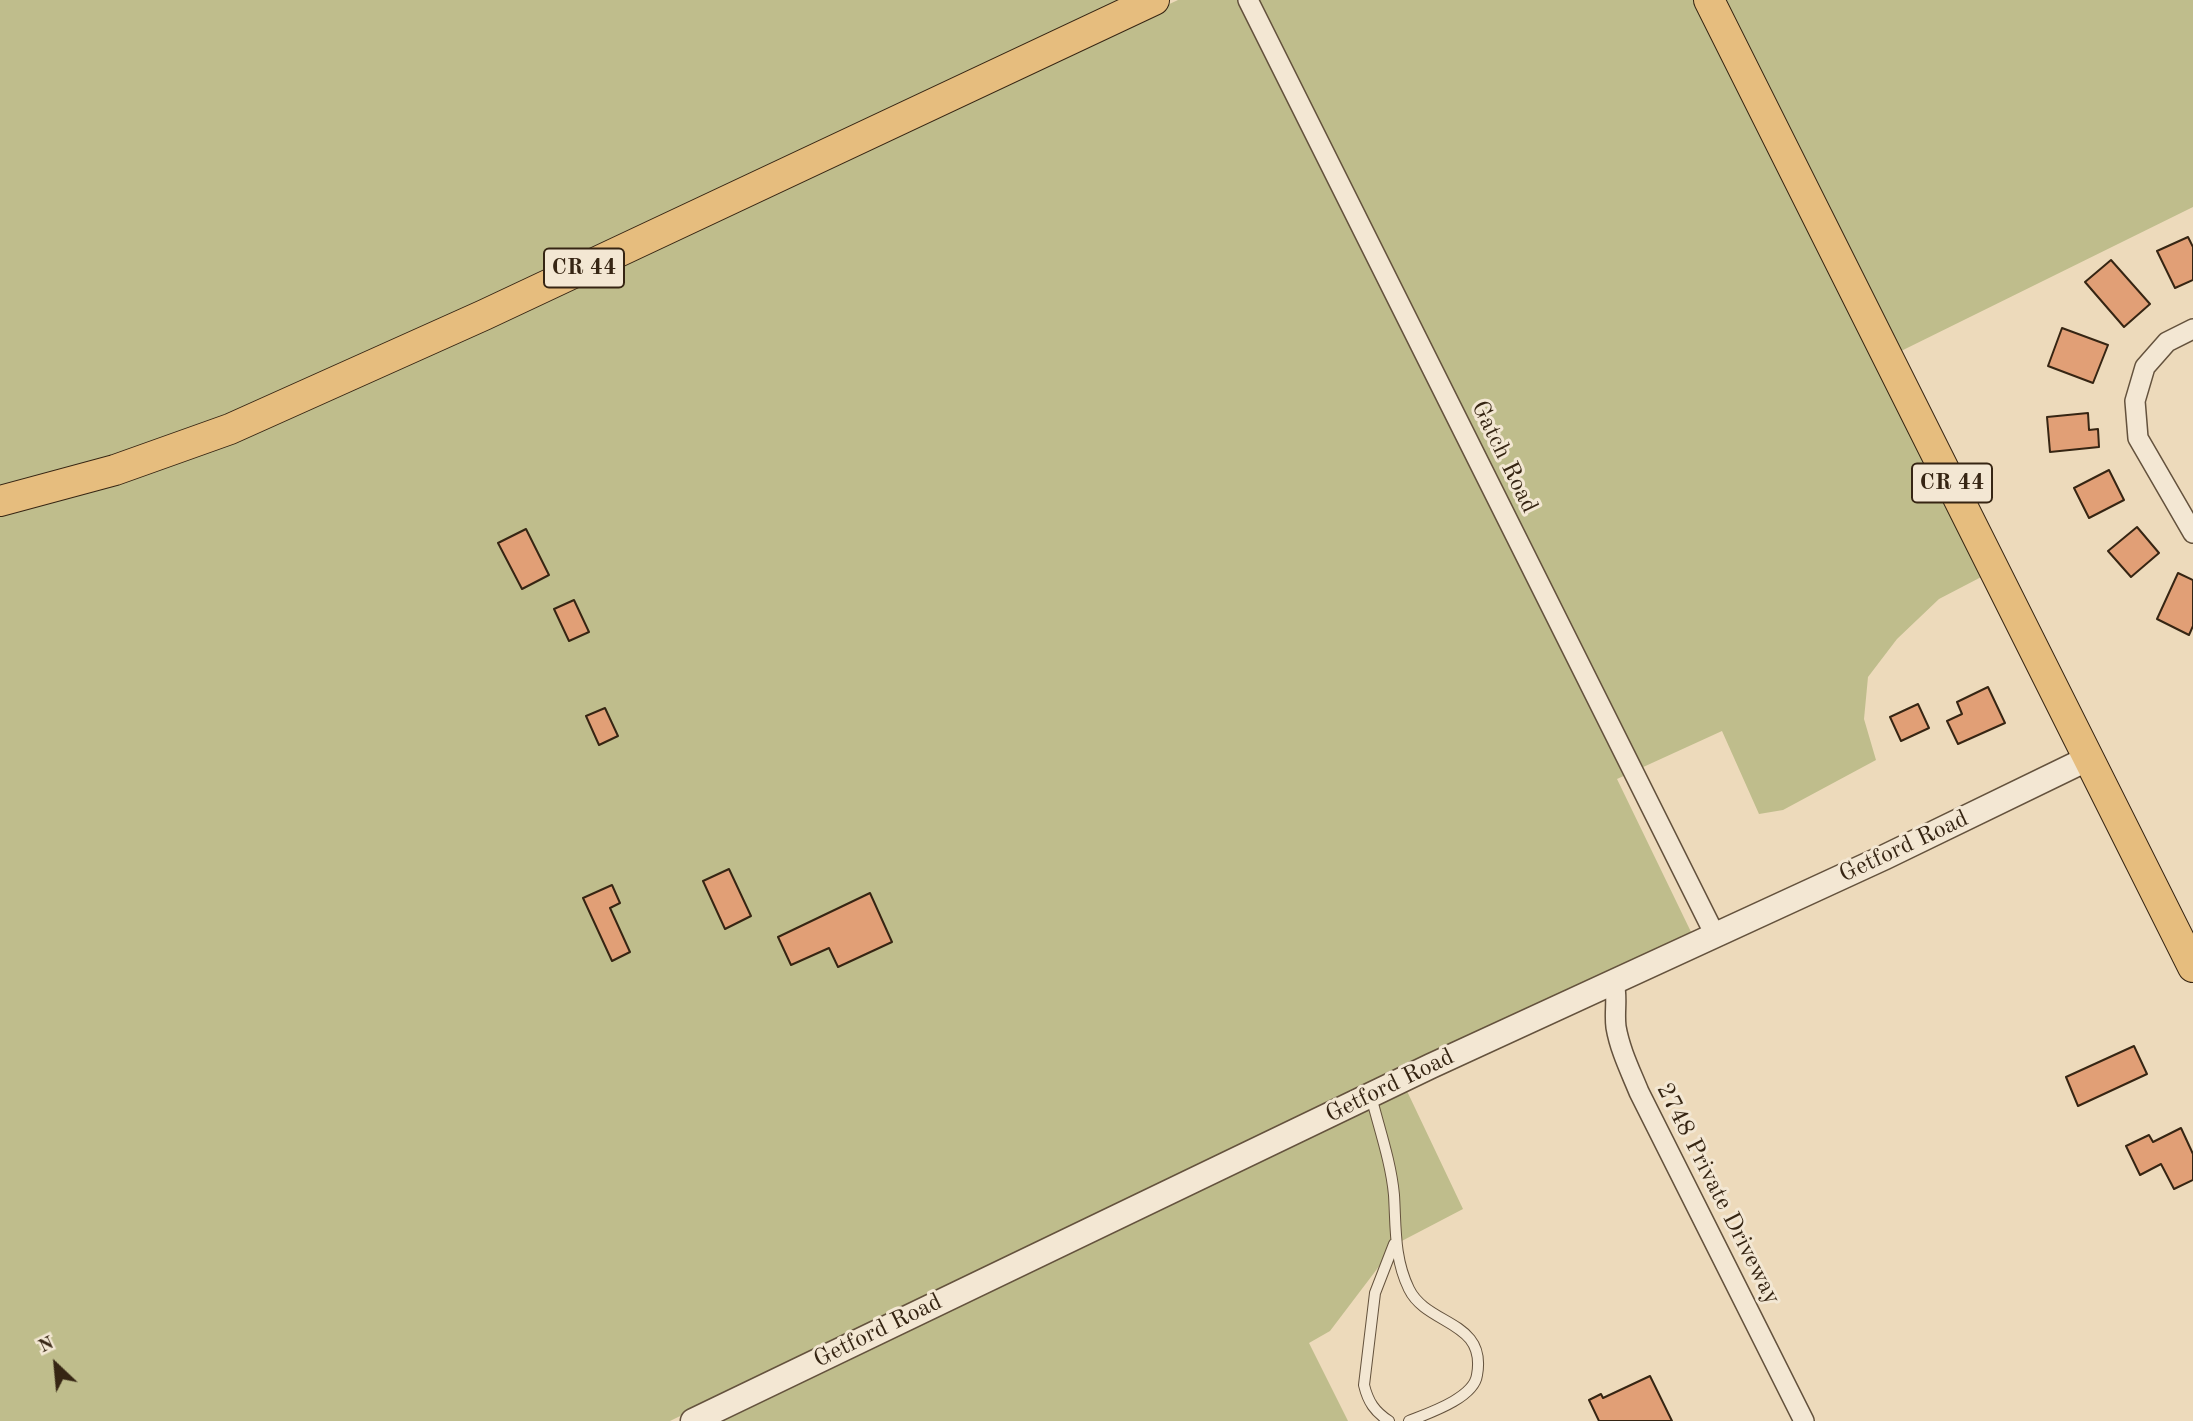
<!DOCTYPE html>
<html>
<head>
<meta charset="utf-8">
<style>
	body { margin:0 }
	#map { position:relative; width:2193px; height:1421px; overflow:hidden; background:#eddabb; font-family:"Old Standard TT",serif }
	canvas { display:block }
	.north { position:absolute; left:21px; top:1330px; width:70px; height:70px; -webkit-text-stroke:5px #f3e7d3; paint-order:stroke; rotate:334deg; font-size:19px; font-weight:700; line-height:28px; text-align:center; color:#362513 }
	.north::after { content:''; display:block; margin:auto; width:24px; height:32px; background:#362513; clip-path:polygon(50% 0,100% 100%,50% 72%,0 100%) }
</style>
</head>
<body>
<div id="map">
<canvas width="2193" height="1421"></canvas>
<div class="north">N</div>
</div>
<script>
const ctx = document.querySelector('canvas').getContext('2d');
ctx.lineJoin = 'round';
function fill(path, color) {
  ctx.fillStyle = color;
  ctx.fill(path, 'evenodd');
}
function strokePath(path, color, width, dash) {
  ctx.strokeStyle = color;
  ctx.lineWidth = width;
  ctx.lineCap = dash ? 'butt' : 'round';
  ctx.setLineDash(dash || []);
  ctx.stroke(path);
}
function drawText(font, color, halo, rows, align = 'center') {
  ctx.font = font + ' "Old Standard TT",serif';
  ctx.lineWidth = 6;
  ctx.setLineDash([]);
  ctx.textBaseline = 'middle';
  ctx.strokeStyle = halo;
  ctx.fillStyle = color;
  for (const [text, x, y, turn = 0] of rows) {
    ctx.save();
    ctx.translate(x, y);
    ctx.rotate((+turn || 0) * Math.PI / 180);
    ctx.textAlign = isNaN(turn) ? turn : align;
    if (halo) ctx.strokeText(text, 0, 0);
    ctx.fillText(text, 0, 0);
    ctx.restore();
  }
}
fill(new Path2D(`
	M0,0h1130l-904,420 -226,71z
	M1178,0h521l288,574 -48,25 -42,40 -29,38 -4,42 12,41 -93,50 -24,4 -37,-83 -105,48 75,155 -780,369 -242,118h-670v-909l489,-188z
	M1719,0h474v207l-296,146z
	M1406,1089l57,120 -67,35 -66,87 -21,12 39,78h-631z`), '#bfbd8c');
const building = new Path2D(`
	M2188,237l5,10v33l-18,8 -18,-37z
	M2111,260l39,44 -26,23 -39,-45z
	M2062,328l46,17 -15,38 -45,-17z
	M2088,413l1,17 9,-1 1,18 -49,5 -3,-35z
	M2109,470l15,30 -35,18 -15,-30z
	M2137,527l22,26 -28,24 -23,-26z
	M526,529l23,46 -27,14 -24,-46z
	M2178,573l15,7v46l-4,9 -32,-16z
	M574,600l15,32 -20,9 -15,-32z
	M1988,687l17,36 -47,21 -11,-23 15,-7 -5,-12z
	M1918,704l11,24 -28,13 -11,-24z
	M605,708l13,28 -19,9 -13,-29z
	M729,869l22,47 -26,13 -22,-48z
	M612,885l8,18 -10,5 20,44 -18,9 -29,-63z
	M870,893l22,49 -54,25 -9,-19 -38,17 -13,-28z
	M2134,1046l13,28 -69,32 -12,-29z
	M2181,1128l12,26v26l-19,9 -13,-25 -21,11 -14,-29 23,-11 4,7z
	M1650,1376l22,45h-73l-10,-21 12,-6 2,4z`);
fill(building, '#e19f76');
strokePath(building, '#362513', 2);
const service = new Path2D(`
	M1371,1096c8,32 20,66 23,99 2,33 0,63 15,94 18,37 78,31 68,86 -3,23 -48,38 -68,46
	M1389,1421c-14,-9 -21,-19 -25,-36l11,-92 19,-49`);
const minor = new Path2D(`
	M1248,0l467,935
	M2193,329l-26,13 -22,25 -10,34 3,37 55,95
	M1614,982c4,16 0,29 2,45 4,23 14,43 23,65l165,329`);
const tertiary = new Path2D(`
	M693,1421l738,-355 454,-209 204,-99`);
const primary = new Path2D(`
	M1709,0l484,967
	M0,501l115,-31 115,-41 254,-114 670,-315`);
strokePath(service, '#64523d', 12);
strokePath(minor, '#64523d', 22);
strokePath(tertiary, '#64523d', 27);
strokePath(primary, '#362513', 32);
strokePath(service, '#f3e7d3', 10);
strokePath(minor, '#f3e7d3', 19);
strokePath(tertiary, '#f3e7d3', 24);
strokePath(primary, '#e6bd7e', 30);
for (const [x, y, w] of [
	[584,268,80],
	[1952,483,80]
]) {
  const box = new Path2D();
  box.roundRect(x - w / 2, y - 19.5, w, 39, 5);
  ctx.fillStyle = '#f3e7d3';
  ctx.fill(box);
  strokePath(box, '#362513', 2);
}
drawText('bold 23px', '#362513', null, [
	["CR 44",584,268],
	["CR 44",1952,483]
]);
drawText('24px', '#362513', '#f3e7d3', [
	["Gatch Road",1504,457,64],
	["Getford Road",1904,847,-25],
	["Getford Road",1390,1086,-26],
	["2748 Private Driveway",1718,1194,63],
	["Getford Road",878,1331,-26]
]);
</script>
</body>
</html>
